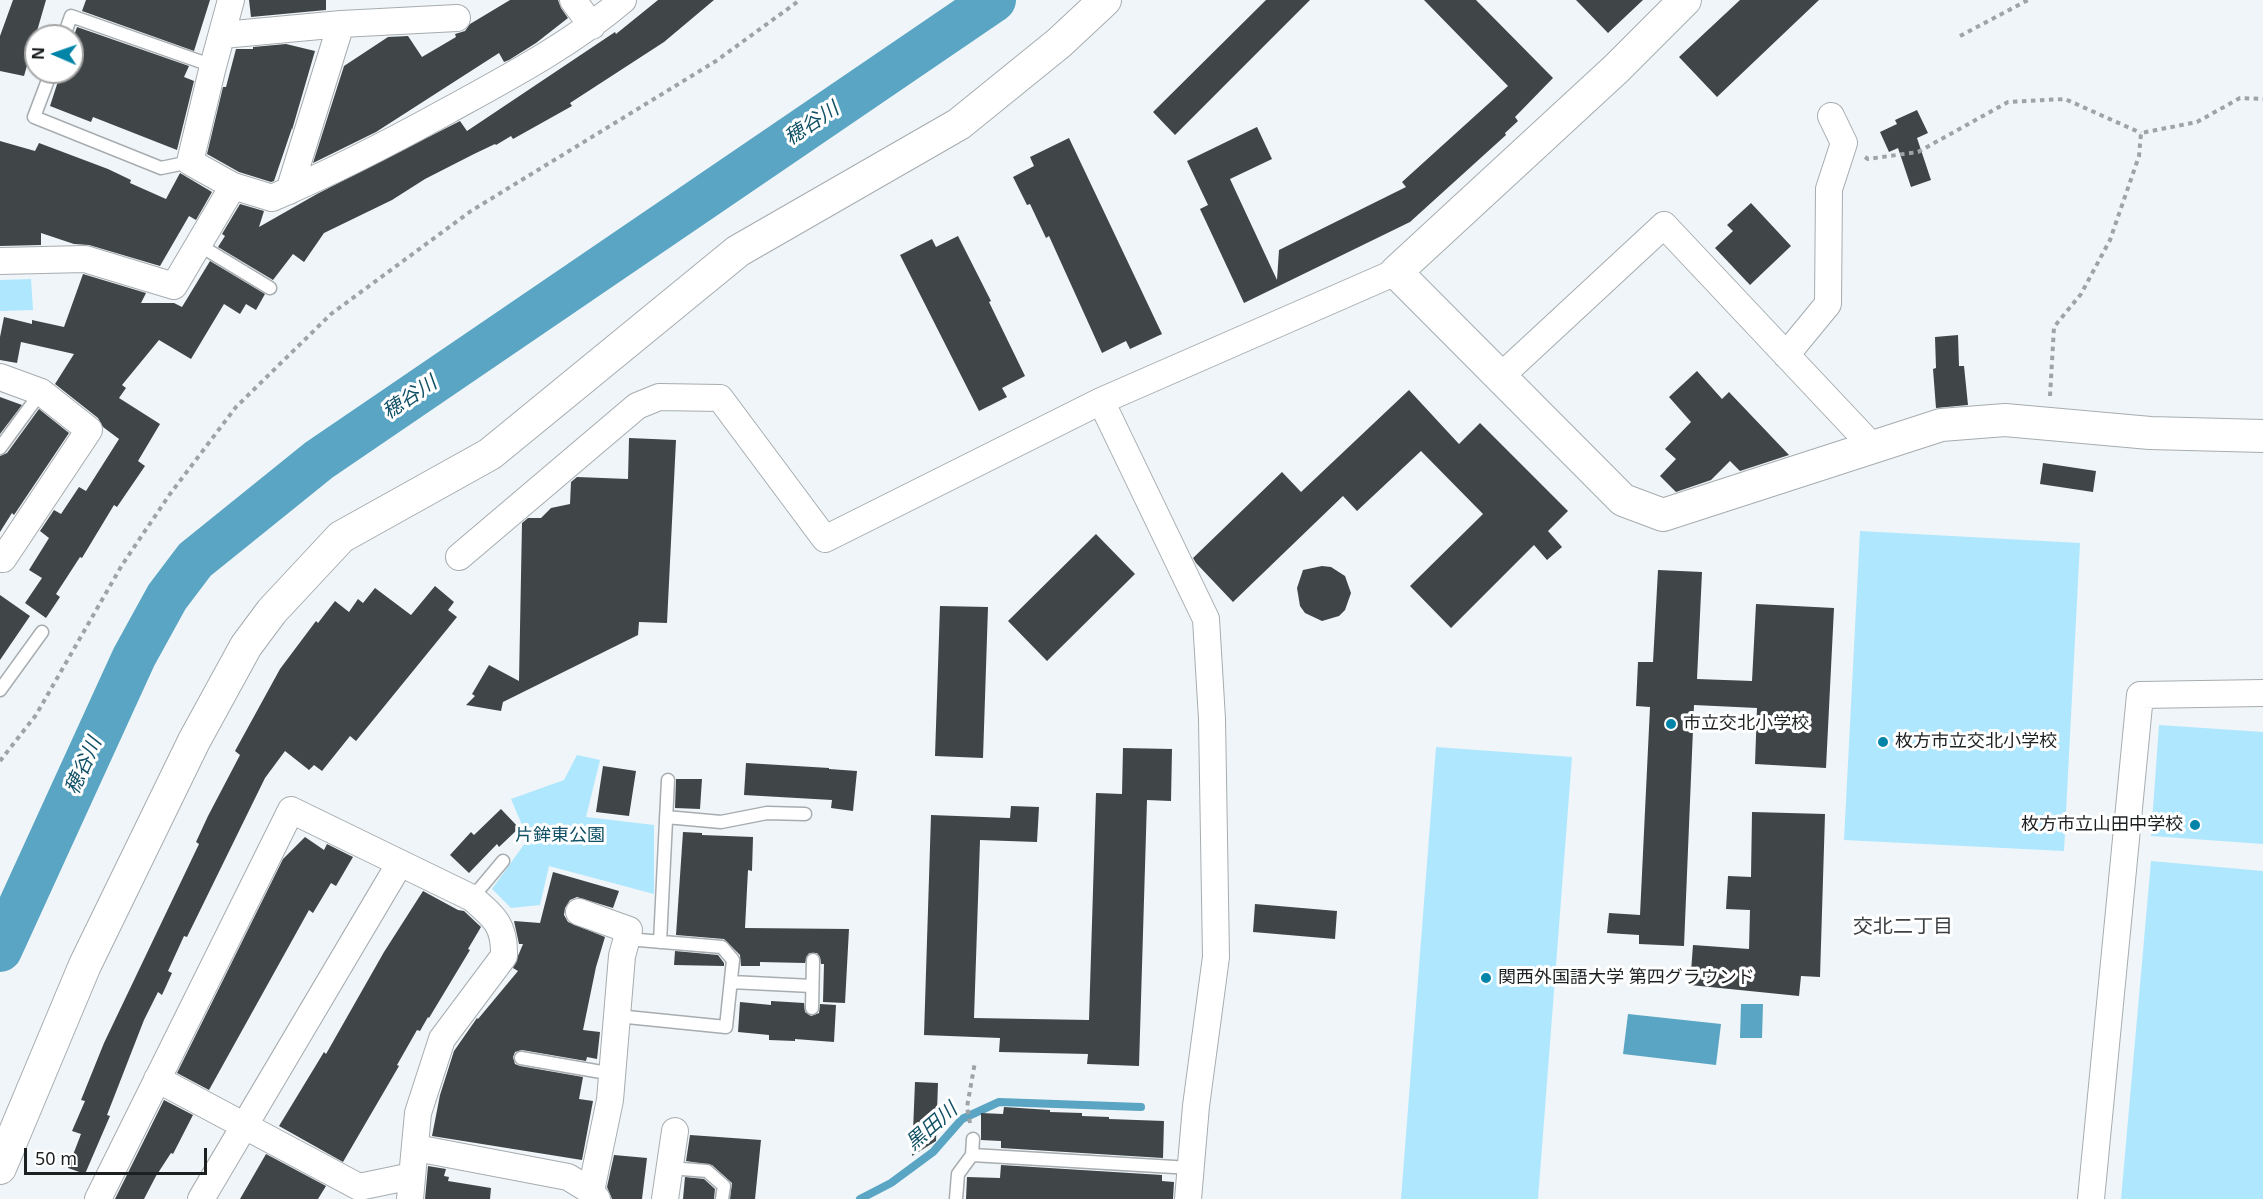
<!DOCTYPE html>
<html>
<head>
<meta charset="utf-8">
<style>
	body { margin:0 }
	#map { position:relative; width:2263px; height:1199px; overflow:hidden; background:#eff5f8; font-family:"Noto Sans",sans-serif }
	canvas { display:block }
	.north { position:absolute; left:24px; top:24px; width:60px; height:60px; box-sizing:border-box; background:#fff; border:2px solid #a5a6a6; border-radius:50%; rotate:272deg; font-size:16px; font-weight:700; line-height:24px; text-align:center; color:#1d2021 }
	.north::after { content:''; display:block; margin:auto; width:21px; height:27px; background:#0084a7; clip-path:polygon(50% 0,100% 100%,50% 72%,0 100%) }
	.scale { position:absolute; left:24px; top:1148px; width:183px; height:27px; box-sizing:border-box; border:3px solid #1d2021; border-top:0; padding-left:8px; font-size:18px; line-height:21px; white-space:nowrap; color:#1d2021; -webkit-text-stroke:4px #fff; paint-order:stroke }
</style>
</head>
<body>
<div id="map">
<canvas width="2263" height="1199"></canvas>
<div class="north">N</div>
<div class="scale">50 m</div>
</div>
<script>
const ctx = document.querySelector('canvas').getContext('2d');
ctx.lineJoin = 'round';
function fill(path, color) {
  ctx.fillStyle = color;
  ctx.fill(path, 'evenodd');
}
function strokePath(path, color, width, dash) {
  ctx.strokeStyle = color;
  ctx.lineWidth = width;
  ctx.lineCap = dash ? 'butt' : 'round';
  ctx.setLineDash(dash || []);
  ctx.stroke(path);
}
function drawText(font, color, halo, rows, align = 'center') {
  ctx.font = font + ' "Noto Sans","Noto Sans JP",sans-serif';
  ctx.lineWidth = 6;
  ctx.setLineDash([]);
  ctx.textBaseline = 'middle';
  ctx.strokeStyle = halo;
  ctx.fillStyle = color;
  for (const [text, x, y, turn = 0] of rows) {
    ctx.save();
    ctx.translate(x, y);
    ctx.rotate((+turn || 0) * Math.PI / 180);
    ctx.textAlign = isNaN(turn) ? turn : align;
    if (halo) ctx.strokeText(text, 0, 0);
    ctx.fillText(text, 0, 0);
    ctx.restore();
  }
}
fill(new Path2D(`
	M31,279l2,31 -33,1v-31z
	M1860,531l220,12 -16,308 -220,-11z
	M2159,725l104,7v112l-112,-8z
	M1436,747l136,10 -34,442h-137z
	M577,755l23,5 -14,57 68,8v69l-105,-28 -9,39 -29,3 -19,-19 36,-50 -17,-40 53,-19z
	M2151,861l112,10v328h-142z`), '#afe7fe');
fill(new Path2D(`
	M1741,1004h22l-1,34h-22z
	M1628,1014l93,10 -5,41 -93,-11z`), '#59a5c3');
strokePath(new Path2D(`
	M860,1199l31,-16 42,-31 29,-33 37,-17 142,5`), '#59a5c3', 8);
strokePath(new Path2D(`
	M0,950l134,-293 33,-60 28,-37 124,-100 675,-460`), '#59a5c3', 44);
fill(new Path2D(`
	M13,0h33l-22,76 -24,-5v-35z
	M86,0h124l-16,51 -112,-40z
	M249,0h77v10l-75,7z
	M510,0h48l3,8 7,10 -32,25 -27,17 -5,2 -5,-9 -123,79 -63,31 31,-97 44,-29 20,-1 14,21 34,-20 -1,-3 10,-3 5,-7z
	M658,0h56l-50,42 -94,61 2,3 -59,33 -2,-3 -15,9 -1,-1 -21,10 -49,25 -33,21 -68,33 -20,29 -11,-8 -20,26 -55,-33 7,-11 -3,-2 18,-30 24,7 -5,16 58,-33 143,-73 7,10 148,-99 1,2z
	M1266,0h44l-135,135 -22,-23z
	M1424,0h52l77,78 -38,39 3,4 -13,12 1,2 -96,87 -166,81 -44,-94 8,-4 -21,-44 70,-34 15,32 -42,20 47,101 2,-30 127,-63 -4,-5 106,-96z
	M1576,0h67l-35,33z
	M1740,0h79l-102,97 -38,-40z
	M77,27l112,39 -5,11 10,4 -17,69 -84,-33 -2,5 -41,-16 11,-34h11v-31z
	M286,44l29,7 -23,79v-2l-18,53 -3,1 -32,-10 -32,-18 16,-67h3l10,-38h17v-2z
	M1917,110l11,23 -11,5 14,42 -20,7 -13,-39 -9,4 -9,-20 17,-8 -2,-4z
	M1069,138l93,196 -32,15 -4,-8 -24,12 -53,-117 -3,2 -16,-34 -3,1 -14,-28 21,-11 -4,-9z
	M0,141l35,10 4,-8 69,26 23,11 -1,3 36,16 14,-26 32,19 -16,28 -7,-4 -29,50 -71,-21 -15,-1 -33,-11v12l-41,1z
	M1751,203l40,43 -41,39 -35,-37 18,-17 -6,-6z
	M958,236l33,65 -2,1 36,74 -23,12 5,9 -28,14 -79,-156 32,-16 4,8z
	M210,261l55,33 -9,16 -10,-6 -6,10 -16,-10 -33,55 -32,-19 -37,45 4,3 -7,10 41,26 -22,37 7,5 -28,41 -3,-2 -32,53 -2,-1 -24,37 4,3 -14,21 -21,-15 17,-25 -13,-8 20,-32 -9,-7 14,-21 7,4 18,-27 7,4 33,-52 -16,-12 -5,-9 -43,-34 19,-30 -53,-12 -4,21 -17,-3v-23l4,-20 28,7v-4l32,7 19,-53 63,19 -5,10h33l8,4z
	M1958,335l1,31h5l4,39 -32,3 -3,-39 3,-1 -1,-31z
	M1697,371l25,28 7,-7 60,63 -49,16 -10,-10 -19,19 -35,12 -16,-16 16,-17 -11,-10 26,-27 -22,-25z
	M1409,390l50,54 21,-21 88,88 -20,20 14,16 -15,13 -13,-15 -83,83 -41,-42 73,-72 -62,-63 -64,60 -14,-15 -110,106 -37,-39 -3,-5 89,-86 19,20z
	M0,397l22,8 -22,29z
	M39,409l30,24 -55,82 -2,-2 -12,19v-76l7,-3z
	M629,438l47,2 -9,183 -28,-1 -1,13 -135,67 -2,9 -35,-6 9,-9 -3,-2 17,-29 30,16 3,-158 6,-5h13l10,-10 19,-4 1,-22 6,-5 51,2z
	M2043,463l53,8 -3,21 -53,-8z
	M1096,534l39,40 -88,87 -39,-40z
	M1322,566l9,1 14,9 6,17 -6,17 -6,6 -17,5 -17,-8 -5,-7 -3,-18 6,-18z
	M1658,570l44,2 -5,107 55,2 4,-77 78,4 -8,160 -71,-4 2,-56 -63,-3 -10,241 -45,-2v-9l-32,-2 2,-20 31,2 10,-208 -14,-1 2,-44h15z
	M435,586l19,16 -6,8 9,7 -101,124 -6,-5 -28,35 -8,-6 -5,5 -24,-19 -20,27 -78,159 -3,-1 -16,35 4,2 -10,22 -4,-3 -14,28 -37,95 3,1 -25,58 -17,-6 13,-34 -9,-3 13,-30 -4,-1 23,-57 95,-199 -3,-2 12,-26 32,-61 -5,-4 45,-82 36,-48 2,2 17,-22 14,11 9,-13 5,4 12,-15 36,27z
	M0,595l30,21 -30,44z
	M940,606l48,1 -5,151 -48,-2z
	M1123,748l49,1 -1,52 -24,-1 -8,266 -52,-2 1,-10 -89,-2 1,-14 -76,-3 7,-220 79,3 1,-12 28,1 -2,35 -57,-2 -6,178 115,2 7,-227 26,1z
	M746,763l83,5v1l28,2 -4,40 -22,-3 1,-8 -88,-5z
	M603,766l33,5 -7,45 -33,-4z
	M676,779h26l-2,30 -25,-1z
	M501,809l18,19 -20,19 -2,-3 -28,29 -19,-18 21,-23 3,3z
	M1752,812l73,2 -5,163 -19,-1 -2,20 -109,-11 3,-40 56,4 1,-39 -24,-1 2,-33 23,1z
	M683,832l19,1v2l51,2 -1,34 -4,-1 -3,58 104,1 -4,74 -22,-1 1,-38h-3l-1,-7 -3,-4h-8l-4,10 -45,-1v4h-19l-1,-11 -16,-16 -48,-4z
	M305,837l19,13 3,-6 26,13 -17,29 -5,-3 -18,30 -4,-3 -100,180 -32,-17 106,-214z
	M553,872l66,19 -6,17 -36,-11 -7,3 -5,8 -1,7 4,7 37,15 -9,30 -13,63 17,2 -3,27 -10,-2 -1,4 -64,-11 -7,2 -2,5 2,7 5,2 63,11 -4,22 14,2 -11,59 -150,-24 8,-41 14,-44 23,-33 1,1 40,-48 -5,-3 10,-24h-4l-5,-23 26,2z
	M423,891l35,19 6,1 17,16 -13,22 2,1 -41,68 -1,-1 -8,14 -3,-1 -20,35 2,1 -56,96 -64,-36 45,-74 2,2 58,-102z
	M1255,904l82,7 -2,28 -82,-7z
	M675,951l43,4 6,8v3l-50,-1z
	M771,1001l33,2 1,9 6,4 8,-3 1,-9 16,1 -2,37 -39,-3v2l-26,-1v-5l-31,-3 2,-30 31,3z
	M915,1082l23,1 -2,58 -24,15z
	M164,1100l29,15 -20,39 -2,-1 -15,23 -12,23h-29z
	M1004,1107l46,3v2l32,1v3l27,1v2l55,2 -1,37 -162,-10v-7l-20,-1v-27l22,1z
	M690,1135l71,5 -6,59h-25l2,-16 -20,-18 -26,-4z
	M266,1154l60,32 -8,13h-78z
	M614,1155l33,3 -5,41h-30l-5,-12z
	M1001,1165l161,10v6l12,1 -1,17h-207l1,-22 33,1z
	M428,1166l18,3 -2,7 5,1 -1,4 43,7 -1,11h-65z
	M685,1177l19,2 11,10 -1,10h-31z`), '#404548');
const service = new Path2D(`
	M64,36l7,-20 142,50
	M51,72l-17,45 127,51 29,-6
	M199,245l71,43
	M0,448l41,-56
	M0,690l42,-58
	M666,817l55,5 46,-9 38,1
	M472,898l31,-37
	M660,942l8,-162
	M731,982l81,4
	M812,1008l1,-48
	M617,1016l109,11 7,-67 -11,-13 -95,-8
	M521,1058l92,16
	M972,1155l219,13
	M670,1168l37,3 17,15 -2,13
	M956,1199l2,-25 14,-19 1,-16`);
const minor = new Path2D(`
	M231,0l-18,66 -23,96 43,24 39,12c61,-26 119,-56 177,-88 60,-33 121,-65 174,-110
	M573,0l19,26
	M223,35l118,-11 116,-6
	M289,191l52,-167
	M0,261l85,-2 89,27 59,-100
	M1786,355l42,-51 1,-115 15,-46 -13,-27
	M0,377l41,15 48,38 -86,129h-3
	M1500,377l164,-152 209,222
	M1101,401l105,218 6,100 4,238 -20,149 -8,93
	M459,557l178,-151 22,-9 61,1 105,141 276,-138 295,-129
	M579,912l50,18 -7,26 -12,144 -19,91
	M157,1079l202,108 53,-11
	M416,1148l152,29 23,14 6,8
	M98,1199l193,-389 181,88c22,19 33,27 32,58l-62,83 -24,74 -8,86
	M201,1199l199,-336
	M665,1199l10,-68
	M2091,1199l49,-504 123,-2`);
const tertiary = new Path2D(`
	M1685,0l-69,69 -220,203 227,228 40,15 278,-90 64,-5 145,13 113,3
	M0,1168l85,-203 109,-224 52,-95 26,-35 69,-74 149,-83 248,-203 221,-127 100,-81 46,-43`);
strokePath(service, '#a6acaf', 15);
strokePath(minor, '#a6acaf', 28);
strokePath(tertiary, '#a6acaf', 34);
strokePath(new Path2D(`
	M1960,36l68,-36
	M1865,157l3,2 50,-7 90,-50 57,-3 76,34
	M2050,396l4,-69 27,-33 29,-54 29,-84 2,-23 56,-11 43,-24 23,1
	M0,761l36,-46 86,-150 48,-71 66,-87 95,-93 140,-103 245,-150 84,-61
	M970,1123l-3,-16 8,-45`), '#9ea3a5', 4, [4.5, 4.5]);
strokePath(service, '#fff', 12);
strokePath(minor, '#fff', 26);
strokePath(tertiary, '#fff', 32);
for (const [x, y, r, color] of [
	[1671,724,6,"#0084a7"],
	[1883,742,6,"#0084a7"],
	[2195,825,6,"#0084a7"],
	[1486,978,6,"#0084a7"]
]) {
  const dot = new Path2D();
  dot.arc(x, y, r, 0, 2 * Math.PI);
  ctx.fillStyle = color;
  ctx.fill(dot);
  strokePath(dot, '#fff', 2);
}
drawText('18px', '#1d2021', '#fff', [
	["市立交北小学校",1683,724],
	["枚方市立交北小学校",1895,742],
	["枚方市立山田中学校",2183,825,"right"],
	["関西外国語大学 第四グラウンド",1498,978]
], 'left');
drawText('18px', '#0f5065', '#fff', [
	["片鉾東公園",560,836]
]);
drawText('italic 20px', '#115166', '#fff', [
	["穂谷川",812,124,-34],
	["穂谷川",410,398,-34],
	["穂谷川",84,766,-66],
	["黒田川",932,1127,-41]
]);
drawText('20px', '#3c4144', '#fff', [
	["交北二丁目",1903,927]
]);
</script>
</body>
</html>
